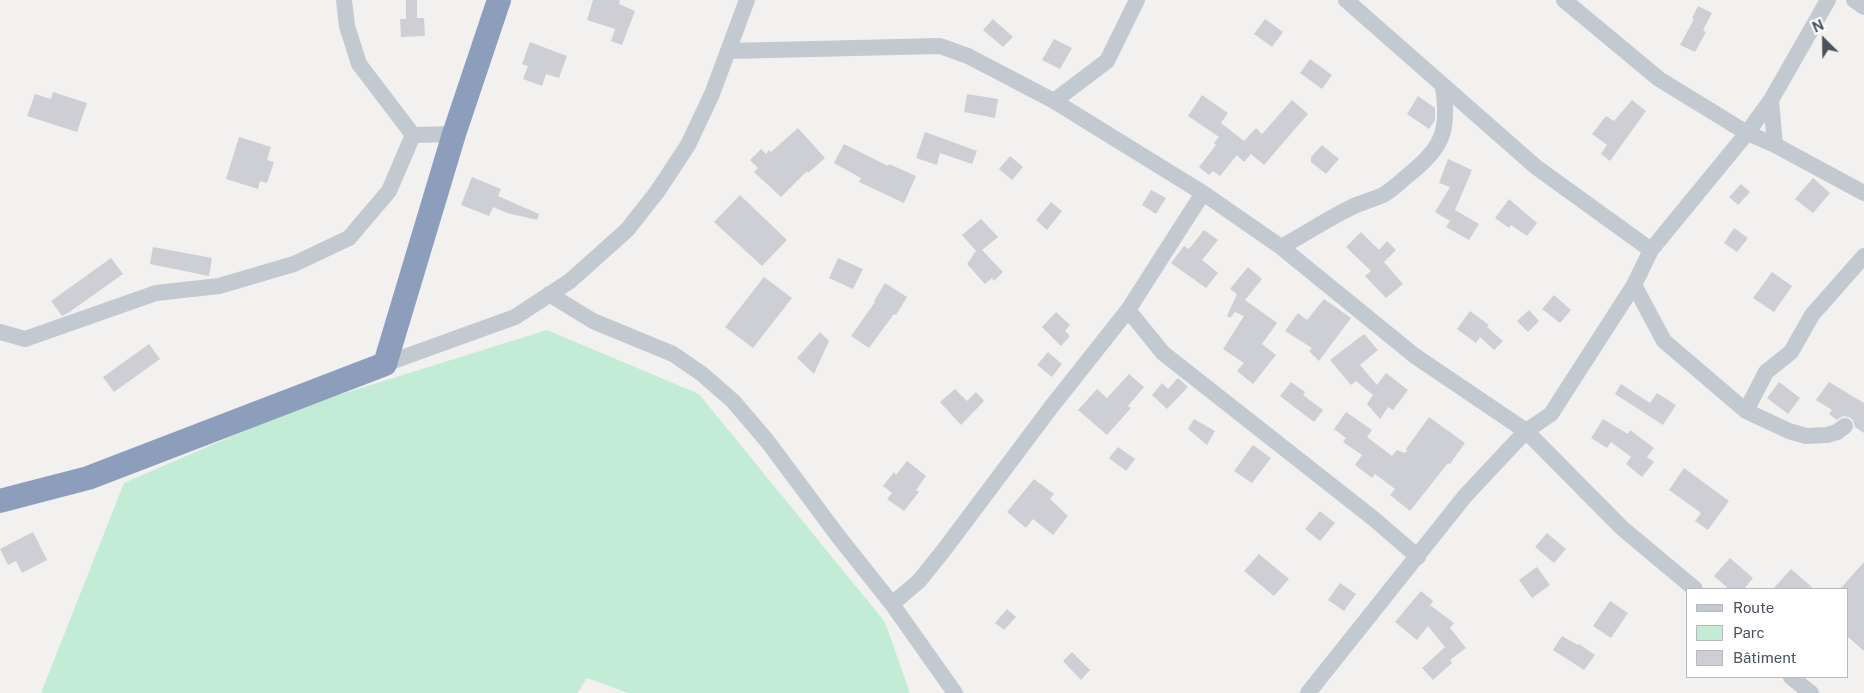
<!DOCTYPE html>
<html>
<head>
<meta charset="utf-8">
<style>
	body { margin:0 }
	#map { position:relative; width:1864px; height:693px; overflow:hidden; background:#f2f1f0; font-family:"Public Sans",sans-serif }
	canvas { display:block }
	.legend { position:absolute; left:1686px; top:588px; width:162px; height:90px; box-sizing:border-box; background:#fff; border:1px solid #b6babe; margin:0; padding:6px 9px; list-style:none; font-size:15px; color:#49525c }
	.legend li { display:flex; align-items:center; gap:10px; height:25px }
	.legend b { width:25px; border:1px solid #b6babe }
	.north { position:absolute; left:1799px; top:15px; width:50px; height:50px; -webkit-text-stroke:4px #fff; paint-order:stroke; rotate:337deg; font-size:14px; font-weight:700; line-height:20px; text-align:center; color:#49525c }
	.north::after { content:''; display:block; margin:auto; width:18px; height:22px; background:#49525c; clip-path:polygon(50% 0,100% 100%,50% 72%,0 100%) }
</style>
</head>
<body>
<div id="map">
<canvas width="1864" height="693"></canvas>
<ul class="legend">
<li><b style="height:6px;background:#c2c9d1"></b>Route</li>
<li><b style="height:14px;background:#c3ecd6"></b>Parc</li>
<li><b style="height:14px;background:#cdcfd4"></b>Bâtiment</li>
</ul>
<div class="north">N</div>
</div>
<script>
const ctx = document.querySelector('canvas').getContext('2d');
ctx.lineJoin = 'round';
function fill(path, color) {
  ctx.fillStyle = color;
  ctx.fill(path, 'evenodd');
}
function strokePath(path, color, width, dash) {
  ctx.strokeStyle = color;
  ctx.lineWidth = width;
  ctx.lineCap = dash ? 'butt' : 'round';
  ctx.setLineDash(dash || []);
  ctx.stroke(path);
}
fill(new Path2D(`
	M547,330l152,64 186,228 25,71h-282l-41,-15 -10,15h-536l83,-210 173,-75z`), '#c3ecd6');
fill(new Path2D(`
	M406,0h11v18h7l1,18 -24,1 -1,-18h6z
	M593,0h27l-1,4 16,7 -13,34 -11,-4 4,-12 -28,-9z
	M1698,6l14,7 -9,17 3,2 -11,20 -15,-7 14,-26 -2,-1z
	M993,19l20,18 -10,10 -20,-17z
	M1265,19l18,13 -11,15 -18,-13z
	M1054,39l18,9 -12,21 -18,-9z
	M530,42l37,14 -8,22 -13,-4 -4,12 -19,-7 5,-13 -6,-2z
	M1310,59l22,16 -10,14 -22,-16z
	M53,92l34,11 -10,29 -50,-16 8,-22 16,5z
	M967,94l31,5 -3,19 -31,-6z
	M1202,95l26,18 -7,10 23,18 12,-13 6,6 30,-34 16,14 -44,51 -13,-11 -7,8 -7,-7 -17,21 -7,-5 -4,4 -10,-8 17,-22 -2,-2 5,-6 -31,-21z
	M1418,96l17,12v12l-6,9 -22,-15z
	M1632,100l14,11 -36,50 -9,-7 6,-9 -15,-11 14,-18 8,5z
	M798,128l27,30 -17,15 -1,-2 -26,26 -27,-25 4,-4 -8,-8 11,-11 5,5 3,-4 2,2z
	M925,132l52,19 -5,13 -32,-11 -3,12 -21,-7z
	M239,137l32,10 -4,13 7,2 -7,21 -7,-2 -2,8 -32,-10z
	M844,144l44,22 1,-2 27,12 -12,27 -45,-21 2,-4 -27,-15z
	M1322,145l17,14 -13,15 -15,-12v-5z
	M1010,156l13,11 -11,13 -13,-11z
	M1448,159l24,11 -17,40 24,14 -10,16 -23,-13 4,-6 -15,-9 15,-25 -11,-4z
	M472,177l29,12 -3,7 41,18 -2,6 -30,-7 -14,-6 -4,9 -28,-11z
	M1813,178l17,15 -17,20 -18,-14z
	M1741,184l9,8 -12,13 -9,-8z
	M1151,190l15,8 -10,16 -14,-9z
	M740,195l47,45 -25,26 -48,-44z
	M1509,199l28,24 -10,13 -16,-11 -2,3 -14,-10z
	M1051,202l11,9 -15,19 -11,-10z
	M981,219l17,18 -16,13 21,22 -9,9 -2,-3 -7,6 -18,-20 9,-13 -14,-16z
	M1734,228l14,10 -11,14 -13,-9z
	M1204,230l14,10 -16,20 16,13 -12,15 -35,-25 13,-17 5,3z
	M1361,232l18,18 8,-9 9,9 -12,12 19,22 -17,14 -21,-22 6,-5 -25,-24z
	M153,247l59,11 -3,18 -59,-12z
	M111,258l12,16 -55,39 -6,3 -11,-15z
	M838,258l25,11 -10,20 -24,-11z
	M1248,267l14,12 -17,21 32,23 -15,21 14,11 -23,29 -16,-13 7,-8 -21,-14 21,-33 -9,-4 -5,6 -3,-2 10,-22 -7,-5z
	M1772,272l20,14 -18,26 -21,-14z
	M764,277l28,21 -39,50 -28,-21z
	M885,283l22,14 -11,18 -2,-1 -25,34 -18,-12 24,-34 -1,-1z
	M1554,295l17,15 -11,13 -18,-14z
	M1324,299l27,19 -32,43 -10,-10 3,-3 -27,-17 13,-18 9,7z
	M1529,310l10,11 -11,11 -11,-11z
	M1470,311l19,14 -2,2 16,14 -9,9 -14,-13 -4,6 -19,-14z
	M1056,312l14,13 -5,6 5,5 -9,10 -19,-19z
	M820,332l9,9 -15,33 -17,-16z
	M1364,334l14,16 -18,15 17,20 9,-12 22,17 -15,20 -5,-3 -8,12 -13,-15 6,-9 -17,-14 -5,4 -21,-25z
	M149,344l11,15 -46,33 -11,-15z
	M1048,352l14,12 -10,13 -15,-12z
	M1129,374l15,13 -16,19 3,2 -24,27 -29,-25 19,-21 10,9z
	M1178,378l10,9 -21,22 -15,-14 10,-12 6,6z
	M1291,382l14,10 -2,3 20,15 -9,12 -34,-26z
	M1779,382l21,16 -12,16 -21,-16z
	M1829,382l35,21v30l-9,-6 -2,-7 -4,-3 -6,-1 -6,4 -8,-6 3,-4 -16,-10z
	M1621,384l29,19 7,-10 19,12 -13,20 -48,-31z
	M955,389l12,12 9,-9 8,9 -23,24 -21,-23z
	M1346,412l26,18 -5,7 25,19 5,-6 8,3 2,-2 -1,-2 23,-32 36,26 -15,21 -2,-1 -38,48 -20,-16 5,-6 -20,-15 -3,4 -17,-13 7,-10 -19,-13 3,-4 -12,-9z
	M1194,419l21,12 -8,14 -19,-16z
	M1603,419l25,15 2,-4 24,18 -7,9 7,5 -12,15 -16,-13 5,-7 -20,-15 -4,6 -16,-10z
	M1253,445l18,13 -19,25 -18,-12z
	M1118,447l17,12 -9,12 -17,-13z
	M907,461l19,15 -10,14 3,2 -15,19 -17,-12 5,-6 -9,-7 11,-14 2,3z
	M1684,468l45,33 -21,29 -13,-9 6,-8 -32,-23z
	M1034,479l20,15 -4,5 18,17 -15,19 -20,-16 -7,9 -19,-16z
	M1320,511l15,12 -15,18 -15,-12z
	M33,532l14,28 -25,13 -6,-12 -8,4 -8,-16z
	M1547,533l19,16 -12,14 -19,-16z
	M1259,554l30,25 -15,17 -30,-25z
	M1730,558l23,20 -9,11h-15l-15,-13z
	M1864,562v89l-16,-14v-48h-8z
	M1537,567l13,18 -18,13 -13,-18z
	M1791,569l23,20h-41z
	M1340,583l16,11 -12,17 -16,-11z
	M1421,591l12,10 -3,4 24,18 -4,5 16,20 -16,12 2,3 -19,17 -11,-12 23,-21 -17,-21 -11,14 -22,-18z
	M1610,601l18,12 -17,25 -18,-12z
	M1007,609l9,8 -12,13 -9,-7z
	M1562,636l16,9 1,-1 16,11 -11,15 -31,-20z
	M1072,652l18,18 -9,10 -18,-19z`), '#cdcfd4');
strokePath(new Path2D(`
	M344,0l3,26 12,38 54,71 41,-1
	M1346,0l190,167 115,83
	M1564,0l95,79 88,54 28,12 89,48
	M1854,0l10,7
	M728,51l212,-5 28,10 86,45 53,-40 30,-61
	M1771,100l4,45
	M1054,101l149,92 78,54 134,109 111,75 96,97 73,61
	M1281,247c24,-13 48,-29 73,-41 10,-4 20,-7 29,-11 9,-5 17,-13 24,-19 35,-27 43,-45 36,-89
	M1634,285l30,56 82,70 43,20 17,5 21,-1 10,-3 8,-6
	M549,294l44,27 80,33 29,20 31,27 35,41 70,94 54,68 63,89
	M1128,310l35,43 211,166 44,38
	M0,332l25,7 131,-46 63,-7 75,-22 55,-26 40,-47 24,-56
	M385,364l130,-47 55,-36 57,-51 30,-38 31,-47 24,-51 35,-94
	M1746,411l20,-39 25,-20 21,-37 52,-59
	M892,604l27,-23 25,-31 108,-144 76,-96 75,-117
	M1791,677l20,16
	M1308,693l157,-197 61,-65 25,-17 83,-129 17,-35 96,-117 24,-33 57,-100`), '#c2c9d1', 16);
strokePath(new Path2D(`
	M0,501l88,-23 297,-114 69,-230 45,-134`), '#8c9ebb', 24);
</script>
</body>
</html>
